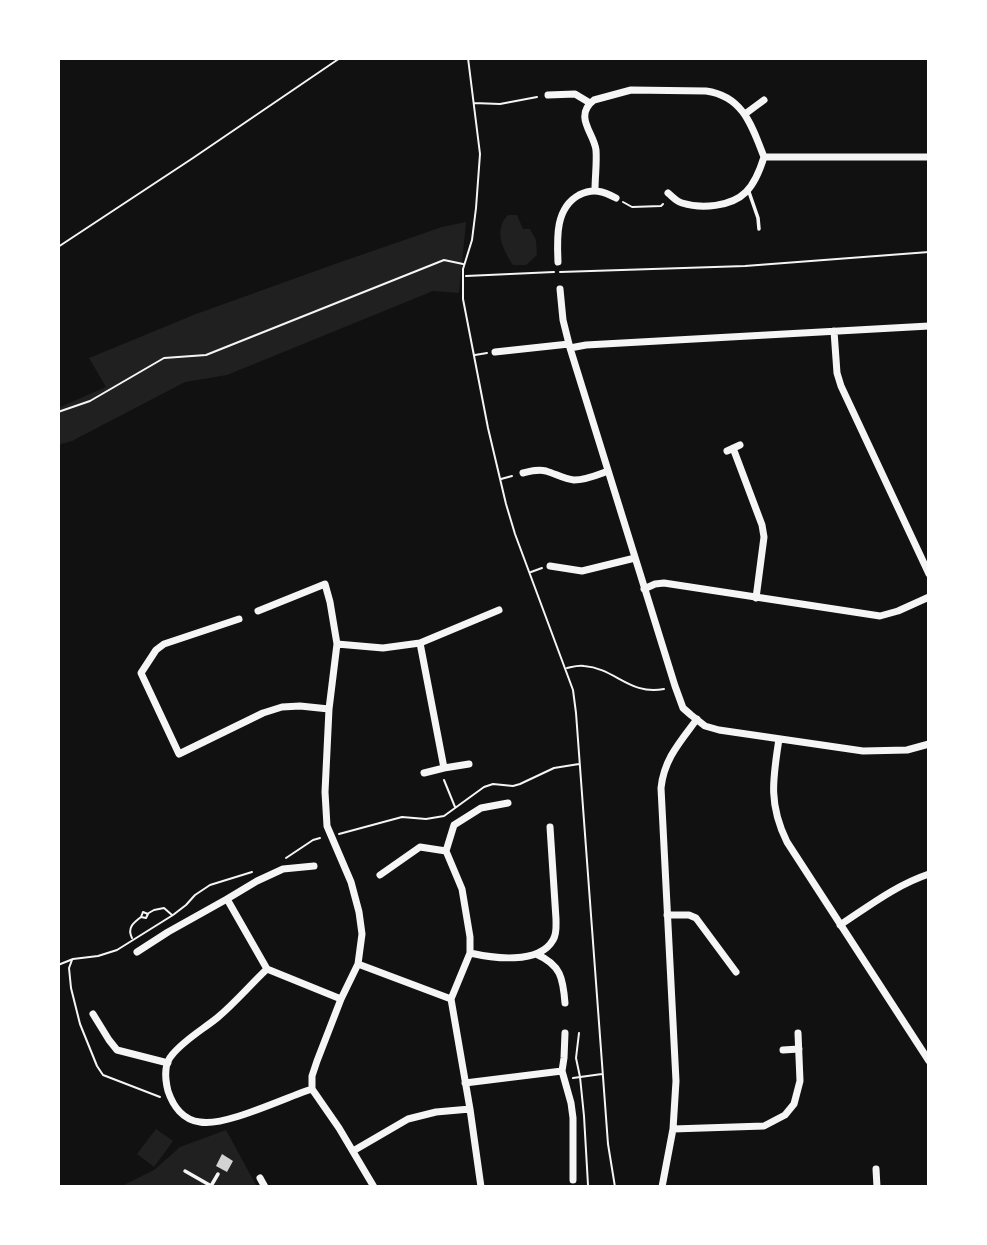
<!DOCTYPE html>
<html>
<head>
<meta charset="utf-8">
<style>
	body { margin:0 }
	#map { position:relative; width:987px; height:1245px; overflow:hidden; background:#111; font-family:Barlow,sans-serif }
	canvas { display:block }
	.frame { position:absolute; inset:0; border:60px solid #fff; pointer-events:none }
</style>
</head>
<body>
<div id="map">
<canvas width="987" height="1245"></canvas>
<div class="frame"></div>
</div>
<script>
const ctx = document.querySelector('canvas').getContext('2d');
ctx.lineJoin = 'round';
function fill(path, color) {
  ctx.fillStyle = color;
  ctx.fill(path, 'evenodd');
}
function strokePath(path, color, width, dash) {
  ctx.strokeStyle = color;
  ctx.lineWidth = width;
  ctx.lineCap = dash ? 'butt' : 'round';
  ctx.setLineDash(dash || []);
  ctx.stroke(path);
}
fill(new Path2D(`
	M508,215h9l6,14h7l6,11 1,15 -11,10h-13c-10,-15 -20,-35 -5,-50z
	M466,222l-7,71 -26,-2 -206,84 -42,7 -113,59 -14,4v-37l48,-21 -17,-29 107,-44 139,-50 107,-37z
	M156,1129l17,12 -19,26 -17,-13z
	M226,1130l31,57h-137l34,-17 26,-23z`), '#202020');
fill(new Path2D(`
	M222,1154l11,7 -6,11 -11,-6z`), '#d3d3d3');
strokePath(new Path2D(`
	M468,58l12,96 -4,54 -4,32 -9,29v30l25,129 18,76 9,30 58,156 3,23 32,431 7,43
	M474,103l26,1 37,-7
	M623,202l9,5 29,-1 2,-2
	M58,247l135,-89 147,-100
	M560,272l185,-6 184,-14
	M466,276l88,-4
	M475,355l12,-2
	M58,412l32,-11 74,-43 42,-3 238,-95 19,4
	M501,479l11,-3
	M531,572l11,-4
	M567,668c5,-1 11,-3 17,-2 31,2 46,30 80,23
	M444,780l11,27
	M339,834l63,-17 24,2 18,-3 40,-29 9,-3 20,2 7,-2 34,-16 25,-4
	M286,858l27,-18 7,-2
	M143,912l5,2 -2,4 -5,-1z
	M147,914l7,-4 10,-2 8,7
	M132,938c-5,-10 1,-15 9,-21
	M72,960l-3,8 2,20 9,36 17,42 6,9 57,22
	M58,965l15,-6 25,-3 19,-6 56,-35 13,-10 9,-10 15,-10 42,-13
	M579,1033l-3,25 4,19 4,39 4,69 -1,2
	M573,1078l29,-4`), '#f5f5f5', 2);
strokePath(new Path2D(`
	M749,192l9,26 1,11
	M185,1171l28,16
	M211,1186l7,-12`), '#f5f5f5', 3.5);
strokePath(new Path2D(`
	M548,95l27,-1 15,9
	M745,114l19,-14
	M764,157h165
	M595,190c0,-13 2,-27 1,-40 -2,-17 -23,-34 -2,-50l37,-10 75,1c37,5 46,35 58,66 -4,13 -9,26 -18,35 -15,15 -45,17 -64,11 -6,-2 -9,-6 -14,-10
	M558,262c-1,-23 -3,-54 21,-67 14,-7 24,-4 37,3
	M560,289l3,31 7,28 105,338 8,22 8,7 14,11 14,4 144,21 44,-1 22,-6
	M834,331l3,42 4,13 88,188
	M570,348l16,-3 343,-19
	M495,352l74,-8
	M733,448l29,77 2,12 -8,61
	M727,451l13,-6
	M523,473c8,-2 15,-4 23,-2 10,3 18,8 28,9 12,0 23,-5 34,-9
	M550,566l32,5 53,-13
	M644,589l11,-5 9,-1 216,33 18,-5 31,-14
	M258,611l67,-27 5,18 7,42 -8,65 -4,83 2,34 24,56 8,30 3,22 -4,30 -17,35 -24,62 -5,15v13l27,39 35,59
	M239,619l-75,25 -8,6 -15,23 38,81 84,-41 19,-6 18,-1 29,3
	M420,643l24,125
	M337,644l46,4 37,-5 79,-33
	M779,739c-6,39 -11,65 8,103l142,219
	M424,773l20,-5 25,-4
	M314,866l-31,3 -26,12 -30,18 40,70 74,30
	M380,875l40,-28 26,4
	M667,915h22l7,3 40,54
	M840,925c29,-19 56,-40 89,-51
	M137,952l31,-20 59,-33
	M470,953c22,5 69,12 83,-13 4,-6 3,-14 3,-21l-6,-92
	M536,954c25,11 27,24 29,49
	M358,964l93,35
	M267,969c-17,16 -32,34 -50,49 -15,12 -33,22 -45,37 -8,9 -7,24 -4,36 5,15 15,29 32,31 25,5 86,-25 112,-33
	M93,1014l16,26 8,10 51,13
	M565,1033l-1,25 -2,13 9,32 2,15v62
	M783,1050l16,-1
	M465,1083l97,-12
	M673,1129l91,-3 21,-11 9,-11 6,-23 -2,-48
	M353,1151l55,-32 28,-7 34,-3
	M876,1169l1,18
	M260,1178l5,9
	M481,1187l-11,-78 -19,-110 19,-46v-16l-8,-48 -16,-38 8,-26 27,-17 27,-5
	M662,1187l11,-58 3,-48 -15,-293c3,-29 19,-46 36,-69`), '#f5f5f5', 7);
</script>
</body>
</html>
